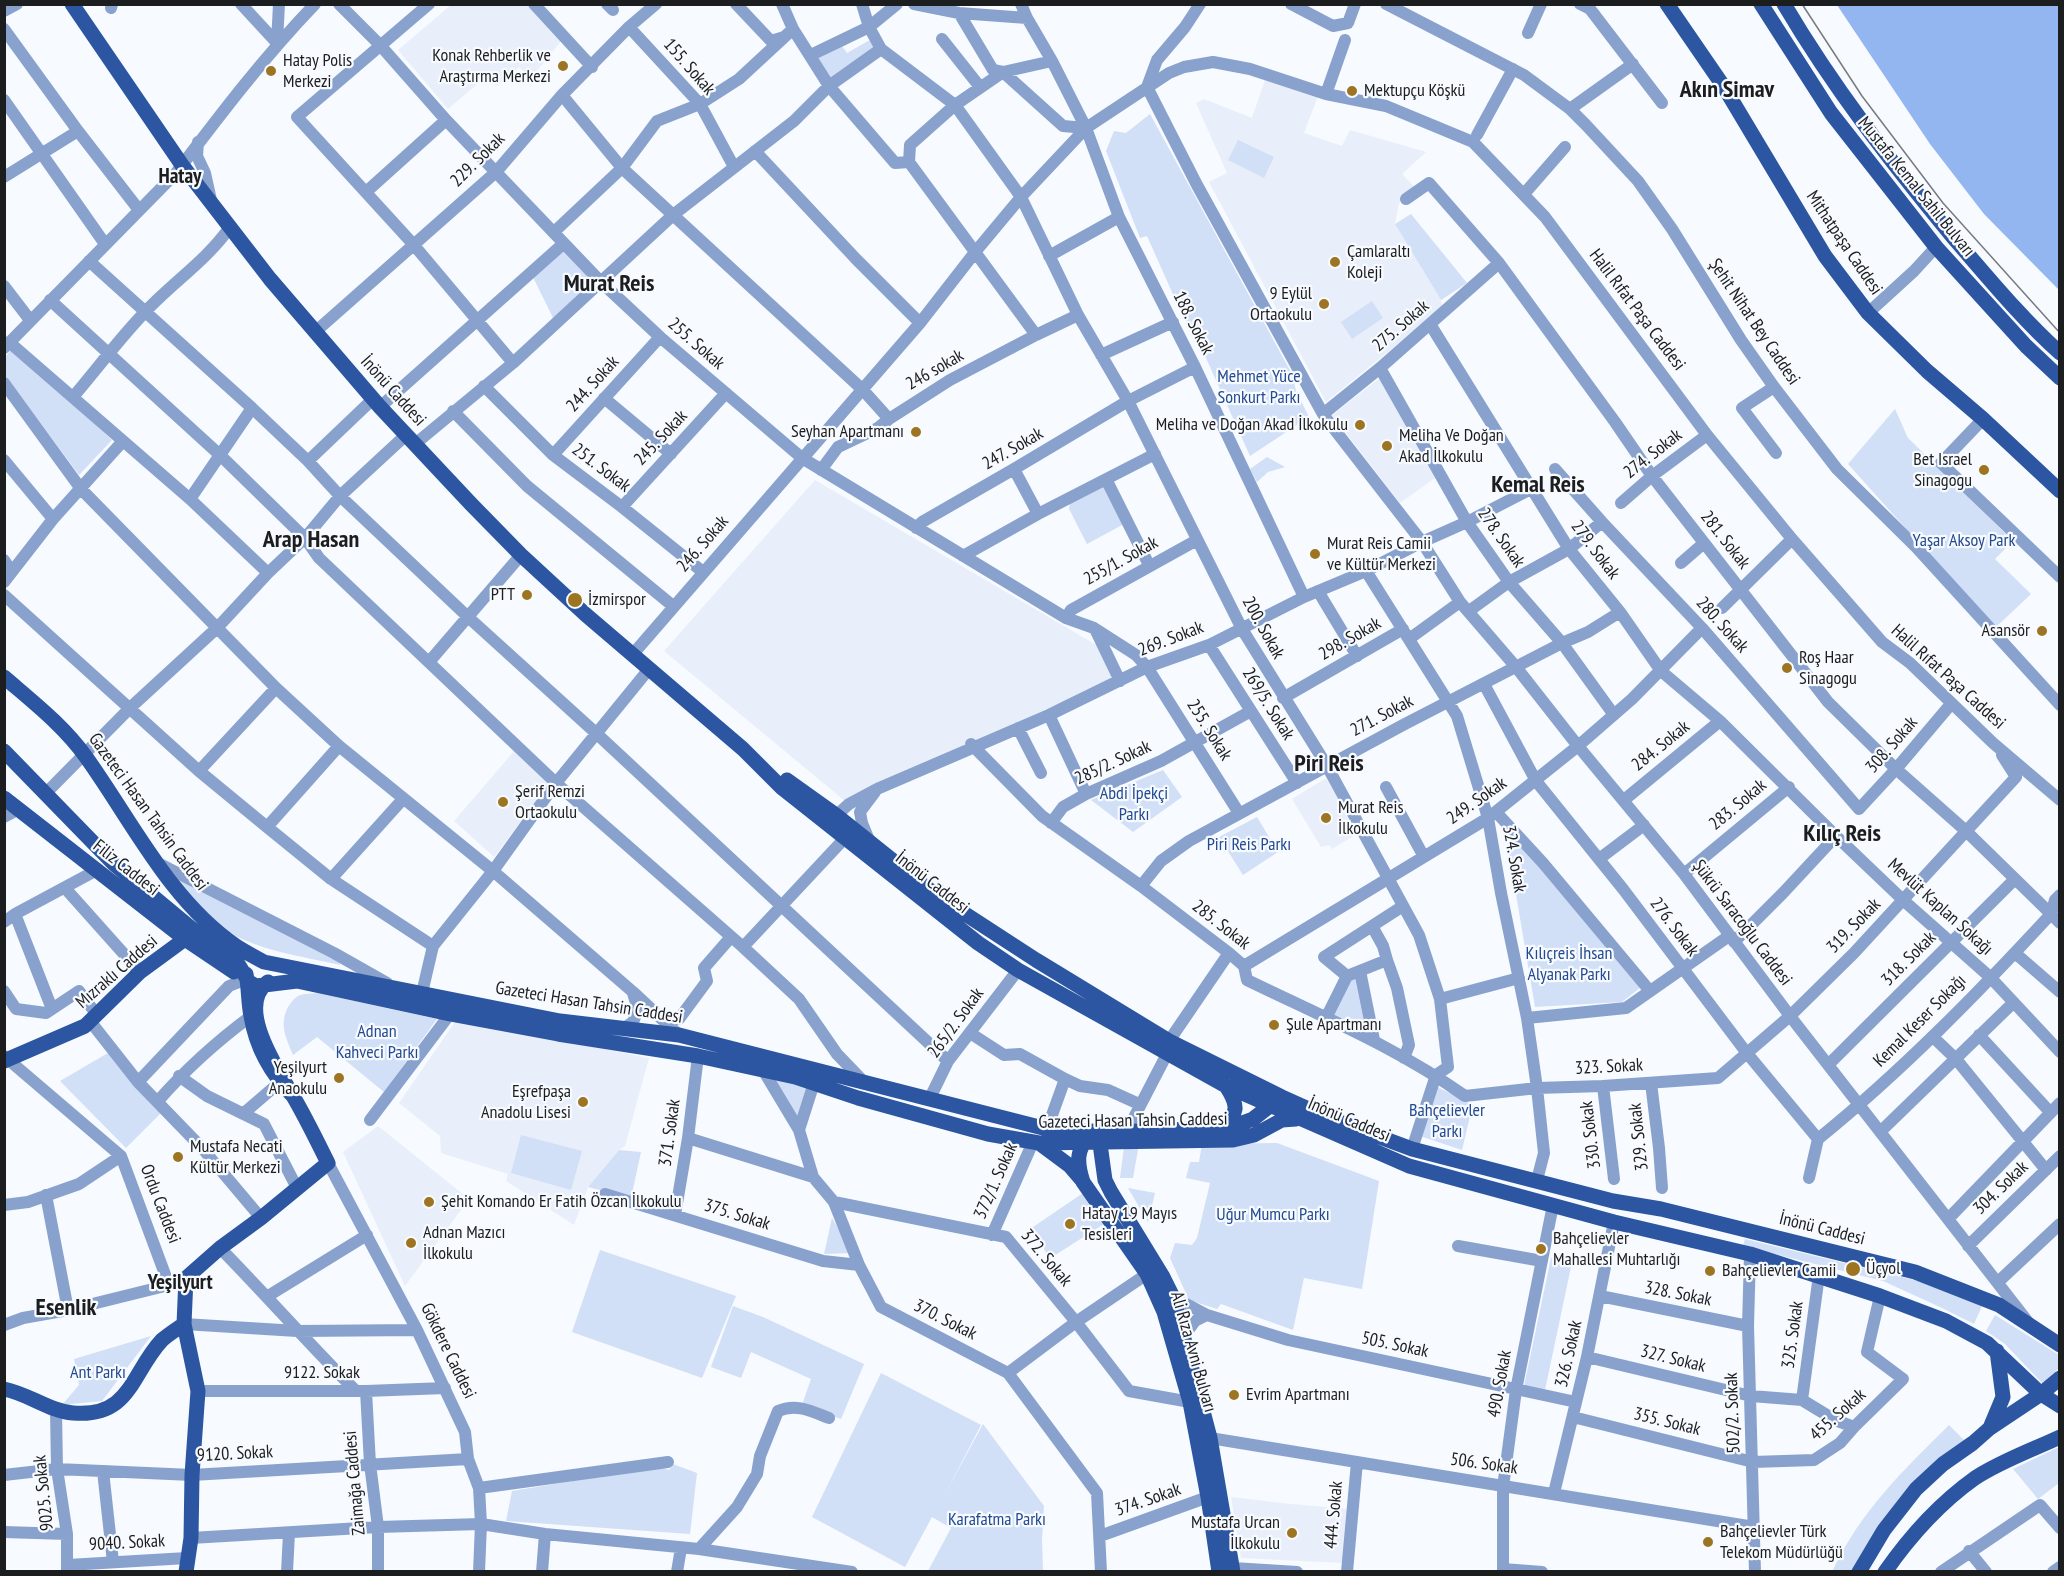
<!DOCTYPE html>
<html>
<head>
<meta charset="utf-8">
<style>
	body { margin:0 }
	#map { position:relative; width:2064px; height:1576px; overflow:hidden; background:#f7fafe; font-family:"PT Sans Narrow",sans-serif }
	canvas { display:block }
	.frame { position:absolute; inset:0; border:6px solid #1c1d1f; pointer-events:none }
</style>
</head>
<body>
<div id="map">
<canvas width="2064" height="1576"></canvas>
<div class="frame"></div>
</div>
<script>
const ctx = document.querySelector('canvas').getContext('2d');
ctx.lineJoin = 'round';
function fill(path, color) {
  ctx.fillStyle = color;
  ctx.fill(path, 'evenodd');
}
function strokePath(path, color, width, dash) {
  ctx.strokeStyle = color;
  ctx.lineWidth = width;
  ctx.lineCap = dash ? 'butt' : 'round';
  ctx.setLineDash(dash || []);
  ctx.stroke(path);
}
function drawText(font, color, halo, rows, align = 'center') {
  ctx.font = font + ' "PT Sans Narrow",sans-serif';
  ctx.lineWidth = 4.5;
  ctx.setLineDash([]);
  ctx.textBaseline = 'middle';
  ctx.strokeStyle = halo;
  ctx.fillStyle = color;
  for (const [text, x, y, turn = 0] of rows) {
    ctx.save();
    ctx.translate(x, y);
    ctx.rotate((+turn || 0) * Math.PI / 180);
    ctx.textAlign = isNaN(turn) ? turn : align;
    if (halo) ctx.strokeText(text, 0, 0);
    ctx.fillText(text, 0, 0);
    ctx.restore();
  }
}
fill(new Path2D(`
	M451,5h77l34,35 -31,38 -12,-11 -23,19 -9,-10 -39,33 -50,-59z
	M1266,77l52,19 -14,37 38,13 8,-16 76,22 -24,22 13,13 -16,16 -4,21 46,76 1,8 -116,94 -117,-220 18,-9 -31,-70 8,-4 48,19z
	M1380,378l55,100 -35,25 -68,-88z
	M815,480l295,173 6,25 -271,123 -181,-150z
	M516,749l33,34 -55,74 -40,-36z
	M1326,778l14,24 15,33 -23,14 -3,-4 -8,2 -29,-48z
	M457,1019l192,39 -24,88 -6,4 -31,37 -14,38 -68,-44 2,-7 -67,-21 -1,-17 -41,-33z
	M378,1126l91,73 -64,87 -62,-134z
	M1231,1497l60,7 58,5 -5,54 -103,-5z`), '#e8effa');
fill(new Path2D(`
	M870,40l5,9 -45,33 -13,-23 25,-13 5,7z
	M1150,114l142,260 4,17 13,26 -59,39 -44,-98 -30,-57 -29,-65 -7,2 -34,-87 8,-20 12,2z
	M1238,140l36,17 -10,21 -36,-18z
	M1411,214l56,69 -26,17 -46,-76z
	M564,251l29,31 -39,38 -21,-43z
	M1372,301l11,17 -31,21 -11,-17z
	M13,348l99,92 -33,35 -74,-100v-18z
	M1895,409l13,29 105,103 -18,18 36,35 -36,34 -147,-164z
	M1267,457l18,10 -17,5 -11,10 -7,-13z
	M1104,484l20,40 -37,20 -18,-35 1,-7z
	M1163,770l19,27 -49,35 -42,-32z
	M1257,817l21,35 -35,23 -24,-38z
	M1504,823l137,164 -19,15 -87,5z
	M171,873l167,87 2,5c-39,-9 -81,-14 -115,-35 -23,-14 -39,-37 -54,-57z
	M1358,974l13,60 -40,-16 18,-39z
	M317,993l120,26 -53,73 -67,-55 -24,18c-7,-17 -14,-31 -5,-48 3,-4 5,-8 10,-11 6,-3 13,-2 19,-3z
	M108,1053l54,59 -36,36 -66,-67z
	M770,1072l42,10 -13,41z
	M1437,1087l36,17 -11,46 -42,-14z
	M521,1135l61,16 -11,39 -60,-17z
	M1277,1143l102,38 -17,108 -58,-11 -11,52 -72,-26 -4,5 -28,-9 -19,-42 5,-15 17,2 5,-7 13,-55 -24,-5 4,-16h9l3,-18z
	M1139,1144l-6,34h-13l4,-31z
	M619,1150l22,2 -10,46 -43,-11z
	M1128,1188l27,5 -7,29z
	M1086,1191l21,31 -58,37 -16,-32z
	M832,1218l21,35 -29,1z
	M1745,1239l173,42 64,25 -8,18 -34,-17 -57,-26 -140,-35z
	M600,1250l136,46 -34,82 -130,-46z
	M1551,1258l21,4 -27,128 -21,-4z
	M733,1306l30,11 101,47 -23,55 -39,-14 9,-26 -60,-27 -10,26 -30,-11z
	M1995,1315l64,40v13l-16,16 -38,-40 -19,-13z
	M151,1336l-49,65 -40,4 17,-20 -5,-26z
	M881,1373l100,52 -37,71 39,-72 61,82 -2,34 1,31h-115l23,-43 -19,-11 -27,50 -93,-50z
	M1949,1425l16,16 -109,130 -24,1c29,-62 70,-100 117,-147z
	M2059,1447v36l-21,16 -25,-30z
	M673,1464l24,9 -7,61 -184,-13 6,-30 146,-24 11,3z`), '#d1dff7');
fill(new Path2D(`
	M1837,5h222v285l-75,-76 -54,-70z`), '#93b6f1');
strokePath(new Path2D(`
	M241,4l36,39
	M339,4l41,41 66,75 154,161 60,56 142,121 264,160 28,10 42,27 11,12 92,146
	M429,4l-132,113 116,127 100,119
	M534,4l58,63
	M607,4l6,6
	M736,4l35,37 13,-4
	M782,4l11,25 36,57 66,77 14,-1 127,173
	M862,4l7,23 12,22 74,56 66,92 57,118 50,86 114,228 85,137 92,169 21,64 8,68 -12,8 -24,74
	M914,4l45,9 68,5
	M1021,4l6,14 25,43 34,67 33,89 76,150 109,230
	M1200,4l-15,23 -28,33 -10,27 50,98 126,229 15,20 84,108 38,60 56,65 62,79 106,128 106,142 238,306
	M1291,4l42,22 15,-3 7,-19
	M1386,4l138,71 46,34 16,16 52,56 34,48 69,111 33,47 63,82 79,78 144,158
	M1580,4l10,5 72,94
	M111,8l1,-4
	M4,11l13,-7
	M959,13l34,57 10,2 60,54 23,2
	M629,27l71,77 34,63
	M4,29l74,102 61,79
	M1528,33l13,-29
	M942,39l38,48
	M277,43l2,-39
	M811,55l58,-28 28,-23
	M1326,94l19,-54
	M562,95l60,73 241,222 26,29
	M4,100l101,144
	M1570,109l63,-45
	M1477,135l36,-66
	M198,142l-1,14 8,17 6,27
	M755,151l101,108 64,64
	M909,162l1,-17 45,-40 48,-33 49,-11
	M4,177l74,-46
	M366,192l80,-72
	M1524,194l41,-47
	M1406,199l23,-16 70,80 116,159 37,54 176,226 68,67 70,62 85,83c-73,79 -149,157 -233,225l-72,-87 -123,-163 -87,-108 -52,-97
	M554,232l68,-64 35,-47 43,-17 39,-25 54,-50
	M1049,256l70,-39
	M89,261l163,147 56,53 32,35 128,121 129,117 351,327
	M4,286l26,34
	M50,300l171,156 84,82 14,20 237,225 187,164 56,52 38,55 26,27
	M1868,313l46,-42 22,-24
	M1430,324l139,225 51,63 41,59 59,50 116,115 67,64 87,77 70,75
	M315,332l181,-160 66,-77 67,-68 27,-23
	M9,342l181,157 78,74
	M4,348l172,-175c44,-58 88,-116 139,-169
	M1101,355l72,-33
	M1380,368l87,154 42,60 53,61 52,72
	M4,383l77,106 195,199 63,58 154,125 140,121 46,43
	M484,386l69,69 69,52 81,65
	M1774,387l-32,21 34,45
	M73,397c24,-28 46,-58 72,-85 27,-29 62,-52 85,-85
	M604,398l67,56
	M380,407l183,-163
	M453,411l74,75 146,120
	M1323,414l57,-46 119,-105
	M1983,419l-42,44 119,114
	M415,444l98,-81 160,-148 121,-94 35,-35 52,-37
	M553,455l107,-118
	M4,460l49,59
	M308,461l65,-62
	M1014,469l24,45
	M1555,469l47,53 100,106 157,181 37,-40 55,-65
	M821,470l17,-23 40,-19 11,-9 61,-39 86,-45 42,-20
	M1106,479l43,86
	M190,499l62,-91
	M1621,503l31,-27 55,-41
	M622,507l104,-114
	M916,528l6,-6 92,-53 114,-68 67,-34
	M963,556l75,-42 117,-60
	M4,560l8,12
	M1681,563l23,-20
	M1366,571l91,145 31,102 13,75 26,125 10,70 7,65 -7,27
	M4,582l49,-63 70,-78
	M1318,591l39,65
	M4,595l195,176 68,56 64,52 102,67
	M1722,608l70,-69
	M1469,611l40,-29 60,-33 33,-27
	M1066,618l5,-8 126,-70
	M1095,629l25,52
	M1409,639l51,-37
	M1209,645l88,138
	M633,654l287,-331 56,-72 45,-54 65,-69 83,-55 15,-6 29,-5 37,7 76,25 60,12 87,36 72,75 162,218 85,104 90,103 28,21 83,80 67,57
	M429,662l92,-107
	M1283,698l120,-69
	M1049,715l37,79
	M1018,728l23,45
	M971,744l71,72 99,70 88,67 15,13 3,14c74,36 151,68 218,116l72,-8 66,-2 115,-8 72,-62 64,-63 162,-176 -14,-22
	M199,771l77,-83
	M1386,787l38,70
	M45,794l86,-87 86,-79 51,-55 37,-35 35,-42 66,-61
	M1624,800l96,-79
	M1496,812l47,51 107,128
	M4,817l15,-8
	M830,821l19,-17 28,-15 172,-74 98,-48 62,-22 95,-48 62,-26 56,-29 45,-20 64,-33
	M1051,823l12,-16 23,-13 75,-33 90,-50
	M267,827l72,-81
	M869,840l-7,-17 -2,-11 15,-20
	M1599,859l45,-34
	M158,863l176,90 53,30
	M1684,874l105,-87
	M331,879l72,-80
	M1141,886l20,-25 28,-20 214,-116 159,-82 26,-11 32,-20
	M65,888l75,84
	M2060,895l-5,5 -4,14 9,9
	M15,914l37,95 27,-18 18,24
	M4,922l11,-8 82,-44
	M1372,926l11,20 4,14
	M1734,942l49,-49 53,-57
	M743,947l102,-109
	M2015,953l45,39
	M1244,966l244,-148 90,-72 54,-47 70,-71
	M1360,971l14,69
	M1347,976l-23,-19 79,-51
	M4,991l12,18 30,4 6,-4
	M422,993l11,-47 60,-75 63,-88 93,-114
	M1440,999l79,-21
	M1326,1018l21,-42 40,-16 10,28 12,57 -5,13
	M1527,1018l99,-10 103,-72
	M679,1019l28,-38 -3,-13 27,-31
	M90,1021l48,61 64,66 59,70
	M623,1029l10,-7 5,-12 -5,-17
	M970,1033l34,22 16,-1 45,25 -18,50
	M1979,1035l71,77
	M1933,1037l23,22 90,111
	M1169,1041l60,-88
	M4,1056l117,100 48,129 17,-7
	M1828,1065l187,-186
	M763,1070l36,60
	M179,1076l28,20 57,28 33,64
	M1065,1079l15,7 28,4 31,14
	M138,1082l91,-96 18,-7
	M814,1083l-15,47 14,47 21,25 25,63 22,42 127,66 89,120 4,79
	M1651,1083l8,65 3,40
	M1603,1086l11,93
	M929,1100l19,-39 70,-91
	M158,1101c28,-32 58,-59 93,-85
	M244,1113l36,-31
	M370,1120l80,-106
	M1127,1131l41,-79
	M1880,1132l133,-129
	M688,1138l125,39
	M328,1163l89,167 48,102 3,27 11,29 2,36 -2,48
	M1809,1178l9,-39
	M605,1194l218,67 36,4
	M46,1195l22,115
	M834,1202l172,35 70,85 53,69 61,11
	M4,1205l24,-3 51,-18 42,-28
	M675,1215l13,-77 10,-82
	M1948,1219l112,-116
	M992,1235l41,-93
	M1458,1246l84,15
	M1968,1246l92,-90
	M220,1248c46,47 89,96 135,142
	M1750,1254l-2,72 7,246
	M1998,1282l62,-58
	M268,1296l99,-61
	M1600,1296l148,30
	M1173,1297l34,18 81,25 288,62
	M184,1324l113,7 120,-1
	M4,1325l19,-7 45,-8 101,-25
	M1184,1336l11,-15 12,-6
	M1587,1357l164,39 51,4 33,20 19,7
	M1008,1373l68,-51 71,-48
	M198,1391h168l79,-3
	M366,1391l4,73 8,63v45
	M1802,1400l17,-125
	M56,1410l1,59 10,65v38
	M1573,1417l180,45 61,-2 26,-17 14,-16 49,-48 -36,-27 13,-56
	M1210,1438l544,89
	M103,1471l10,91
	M4,1475l53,-6 135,6 276,-16
	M479,1488l189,-26
	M1554,1493l33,-136 27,-135
	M4,1532l63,2
	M1100,1536l108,-39
	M191,1538l187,-11 103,-3 64,10 154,15 153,23
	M699,1549l38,-42 20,-33 3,-18 18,-45c18,-8 33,0 51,7
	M1969,1551l17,21
	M68,1565l119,-7
	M1233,1568l64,4
	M1503,1569l39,3
	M287,1572l2,-39
	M542,1572l3,-38
	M677,1572l4,-24
	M1347,1572l10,-110
	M1503,1572v-85l13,-97 37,-185
	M1941,1572l99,-67 20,23
	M2053,1572l7,-5`), '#89a2cd', 12);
strokePath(new Path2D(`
	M72,4l110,161 88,114 110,128 91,97 50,51 64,59 158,135 38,38 197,156 40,27 208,116 183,80 205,56 136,32 130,42 66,25 41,22 54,51 19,12
	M1667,4l57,83 101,169 43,57 59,58 56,48 77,72
	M1761,4l70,109 105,134 90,99 34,32
	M1784,4c49,83 107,158 168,232 35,40 68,81 108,117
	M4,677c29,25 60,49 82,80 46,64 83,143 150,189 9,6 19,11 28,16l296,59 119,14 368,94 66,3 107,-4 17,-3 16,-6 23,-18
	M4,751l110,113 95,79 12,6 17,15 11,18 7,4 41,-5 153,33 108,20 140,22 97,21 63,21 130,36 51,9 194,-3 21,-5 28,-15 14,-1
	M787,780l49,35 100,80 100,65 133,81 113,56 47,21 83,31 201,52 48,8 254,63 84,33 61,40
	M4,798l181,141 10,2
	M246,974c3,14 2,28 5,42 5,31 21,59 43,81
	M4,1061l81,-35 55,-54 45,-33 49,33
	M1220,1128c19,-14 19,-22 6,-42
	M1039,1143l31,23 12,14
	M4,1389c25,5 45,22 69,24 58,5 58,-40 89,-73 7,-6 15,-11 22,-16
	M1990,1428l13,-31 -6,-46
	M186,1572l5,-34 1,-63 6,-84 -14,-67 2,-46 34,-30 41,-30 67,-55c-11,-22 -22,-45 -35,-67 -14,-25 -59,-90 -25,-114
	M1219,1572l-11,-75 -18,-95 -26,-90 -17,-38 -64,-92c-7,-22 -6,-31 7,-50l10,12 5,36 6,12 52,85 10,20 37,141 23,134
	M1859,1572l25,-42 32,-41 27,-25 30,-21 17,-15 51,-34 19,-16
	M1885,1572c25,-36 55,-69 90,-94 26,-17 57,-28 85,-41`), '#2c56a1', 15);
strokePath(new Path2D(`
	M1802,4l60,92 81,107 117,130`), '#787a7d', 1.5);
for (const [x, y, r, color] of [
	[563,66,6,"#9d7522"],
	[271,71,6,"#9d7522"],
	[1352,91,6,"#9d7522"],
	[1335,262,6,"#9d7522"],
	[1324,304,6,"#9d7522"],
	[1360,425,6,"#9d7522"],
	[916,432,6,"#9d7522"],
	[1387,446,6,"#9d7522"],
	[1984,470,6,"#9d7522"],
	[1315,554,6,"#9d7522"],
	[527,595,6,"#9d7522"],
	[575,600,8,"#9d7522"],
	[2042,631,6,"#9d7522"],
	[1787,668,6,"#9d7522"],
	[503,802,6,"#9d7522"],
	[1326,818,6,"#9d7522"],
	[1274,1025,6,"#9d7522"],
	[339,1078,6,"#9d7522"],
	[583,1102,6,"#9d7522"],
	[178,1157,6,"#9d7522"],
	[429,1202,6,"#9d7522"],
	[1070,1224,6,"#9d7522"],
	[411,1243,6,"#9d7522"],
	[1541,1249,6,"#9d7522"],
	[1853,1269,8,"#9d7522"],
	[1710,1271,6,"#9d7522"],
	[1234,1395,6,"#9d7522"],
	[1292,1533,6,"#9d7522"],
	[1708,1542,6,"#9d7522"]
]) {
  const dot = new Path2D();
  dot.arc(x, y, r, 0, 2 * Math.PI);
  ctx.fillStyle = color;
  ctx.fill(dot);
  strokePath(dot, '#f7fafe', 2);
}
drawText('18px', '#1c1d1f', '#f7fafe', [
	["Konak Rehberlik ve",551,56,"right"],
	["Araştırma Merkezi",551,77,"right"],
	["Hatay Polis",283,61],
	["Merkezi",283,82],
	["Mektupçu Köşkü",1364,91],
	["Çamlaraltı",1347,252],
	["Koleji",1347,273],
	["9 Eylül",1312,294,"right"],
	["Ortaokulu",1312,315,"right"],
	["Meliha ve Doğan Akad İlkokulu",1348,425,"right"],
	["Seyhan Apartmanı",904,432,"right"],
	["Meliha Ve Doğan",1399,436],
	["Akad İlkokulu",1399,457],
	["Bet Israel",1972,460,"right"],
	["Sinagogu",1972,481,"right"],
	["Murat Reis Camii",1327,544],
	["ve Kültür Merkezi",1327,565],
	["PTT",515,595,"right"],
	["İzmirspor",588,600],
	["Asansör",2030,631,"right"],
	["Roş Haar",1799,658],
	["Sinagogu",1799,679],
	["Şerif Remzi",515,792],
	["Ortaokulu",515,813],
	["Murat Reis",1338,808],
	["İlkokulu",1338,829],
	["Şule Apartmanı",1286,1025],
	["Yeşilyurt",327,1068,"right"],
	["Anaokulu",327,1089,"right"],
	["Eşrefpaşa",571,1092,"right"],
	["Anadolu Lisesi",571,1113,"right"],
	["Mustafa Necati",190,1147],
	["Kültür Merkezi",190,1168],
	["Şehit Komando Er Fatih Özcan İlkokulu",441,1202],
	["Hatay 19 Mayıs",1082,1214],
	["Tesisleri",1082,1235],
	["Adnan Mazıcı",423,1233],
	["İlkokulu",423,1254],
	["Bahçelievler",1553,1239],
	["Mahallesi Muhtarlığı",1553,1260],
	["Üçyol",1866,1269],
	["Bahçelievler Camii",1722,1271],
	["Evrim Apartmanı",1246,1395],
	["Mustafa Urcan",1280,1523,"right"],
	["İlkokulu",1280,1544,"right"],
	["Bahçelievler Türk",1720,1532],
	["Telekom Müdürlüğü",1720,1553]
], 'left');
drawText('18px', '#1c1d1f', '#f7fafe', [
	["155. Sokak",689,67,49],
	["229. Sokak",478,160,-45],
	["Mustafa Kemal Sahil Bulvarı",1916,187,51],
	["Mithatpaşa Caddesi",1844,243,56],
	["Halil Rıfat Paşa Caddesi",1637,310,53],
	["Şehit Nihat Bey Caddesi",1754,322,56],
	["188. Sokak",1193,323,63],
	["275. Sokak",1401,326,-41],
	["255. Sokak",696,344,41],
	["246 sokak",935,370,-30],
	["244. Sokak",593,384,-48],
	["İnönü Caddesi",393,391,48],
	["245. Sokak",661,438,-47],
	["247. Sokak",1013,449,-30],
	["274. Sokak",1653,454,-38],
	["251. Sokak",601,468,37],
	["278. Sokak",1501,538,55],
	["281. Sokak",1725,540,52],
	["246. Sokak",703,544,-49],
	["279. Sokak",1595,550,53],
	["255/1. Sokak",1121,561,-29],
	["280. Sokak",1722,625,48],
	["200. Sokak",1263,628,61],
	["269. Sokak",1171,639,-21],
	["298. Sokak",1350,639,-30],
	["Halil Rıfat Paşa Caddesi",1948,677,42],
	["269/5. Sokak",1268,704,58],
	["271. Sokak",1382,716,-28],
	["255. Sokak",1209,730,58],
	["308. Sokak",1892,745,-49],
	["284. Sokak",1661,746,-39],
	["285/2. Sokak",1113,763,-25],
	["249. Sokak",1477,801,-35],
	["283. Sokak",1738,805,-40],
	["Gazeteci Hasan Tahsin Caddesi",148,812,54],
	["324. Sokak",1514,859,80],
	["Filiz Caddesi",126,868,38],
	["İnönü Caddesi",932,883,38],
	["Mevlüt Kaplan Sokağı",1940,907,42],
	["Şükrü Saracoğlu Caddesi",1742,923,53],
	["285. Sokak",1221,925,38],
	["319. Sokak",1854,926,-46],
	["276. Sokak",1674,927,53],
	["318. Sokak",1909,959,-45],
	["Mızraklı Caddesi",117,972,-41],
	["Gazeteci Hasan Tahsin Caddesi",589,1003,9],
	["Kemal Keser Sokağı",1920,1021,-45],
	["265/2. Sokak",956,1023,-54],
	["323. Sokak",1609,1067,-3],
	["İnönü Caddesi",1349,1120,23],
	["Gazeteci Hasan Tahsin Caddesi",1133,1121,-1],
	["371. Sokak",670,1133,-82],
	["330. Sokak",1591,1135,-97],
	["329. Sokak",1639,1137,-96],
	["372/1. Sokak",996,1181,-66],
	["304. Sokak",2001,1188,-44],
	["Ordu Caddesi",160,1204,69],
	["375. Sokak",737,1215,17],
	["İnönü Caddesi",1822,1229,14],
	["372. Sokak",1046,1258,50],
	["328. Sokak",1678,1294,11],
	["370. Sokak",945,1320,27],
	["325. Sokak",1793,1335,-82],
	["505. Sokak",1395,1345,12],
	["Gökdere Caddesi",448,1351,64],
	["Ali Rıza Avni Bulvarı",1193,1352,74],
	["326. Sokak",1569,1354,-77],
	["327. Sokak",1673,1359,14],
	["9122. Sokak",322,1373],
	["490. Sokak",1500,1384,-80],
	["502/2. Sokak",1733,1413,-92],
	["455. Sokak",1838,1415,-42],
	["355. Sokak",1667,1422,14],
	["9120. Sokak",235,1454,-3],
	["506. Sokak",1484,1464,8],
	["Zaimağa Caddesi",355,1483,-95],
	["9025. Sokak",44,1493,-96],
	["374. Sokak",1148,1500,-19],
	["444. Sokak",1334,1515,-85],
	["9040. Sokak",127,1543,-3]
]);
drawText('18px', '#234a90', '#f7fafe', [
	["Mehmet Yüce",1259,377],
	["Sonkurt Parkı",1259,398],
	["Yaşar Aksoy Park",1964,541],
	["Abdi İpekçi",1134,794],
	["Parkı",1134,815],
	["Piri Reis Parkı",1249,845],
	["Kılıçreis İhsan",1569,954],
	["Alyanak Parkı",1569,975],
	["Adnan",377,1032],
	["Kahveci Parkı",377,1053],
	["Bahçelievler",1447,1111],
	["Parkı",1447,1132],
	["Uğur Mumcu Parkı",1273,1215],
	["Ant Parkı",98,1373],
	["Karafatma Parkı",997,1520]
]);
drawText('bold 21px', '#1c1d1f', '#f7fafe', [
	["Hatay",180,177],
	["Yeşilyurt",180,1283]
]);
drawText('bold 24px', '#1c1d1f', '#f7fafe', [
	["Akın Simav",1727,90],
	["Murat Reis",609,284],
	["Kemal Reis",1538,485],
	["Arap Hasan",311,540],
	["Piri Reis",1329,764],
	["Kılıç Reis",1842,834],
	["Esenlik",66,1308]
]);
</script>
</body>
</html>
